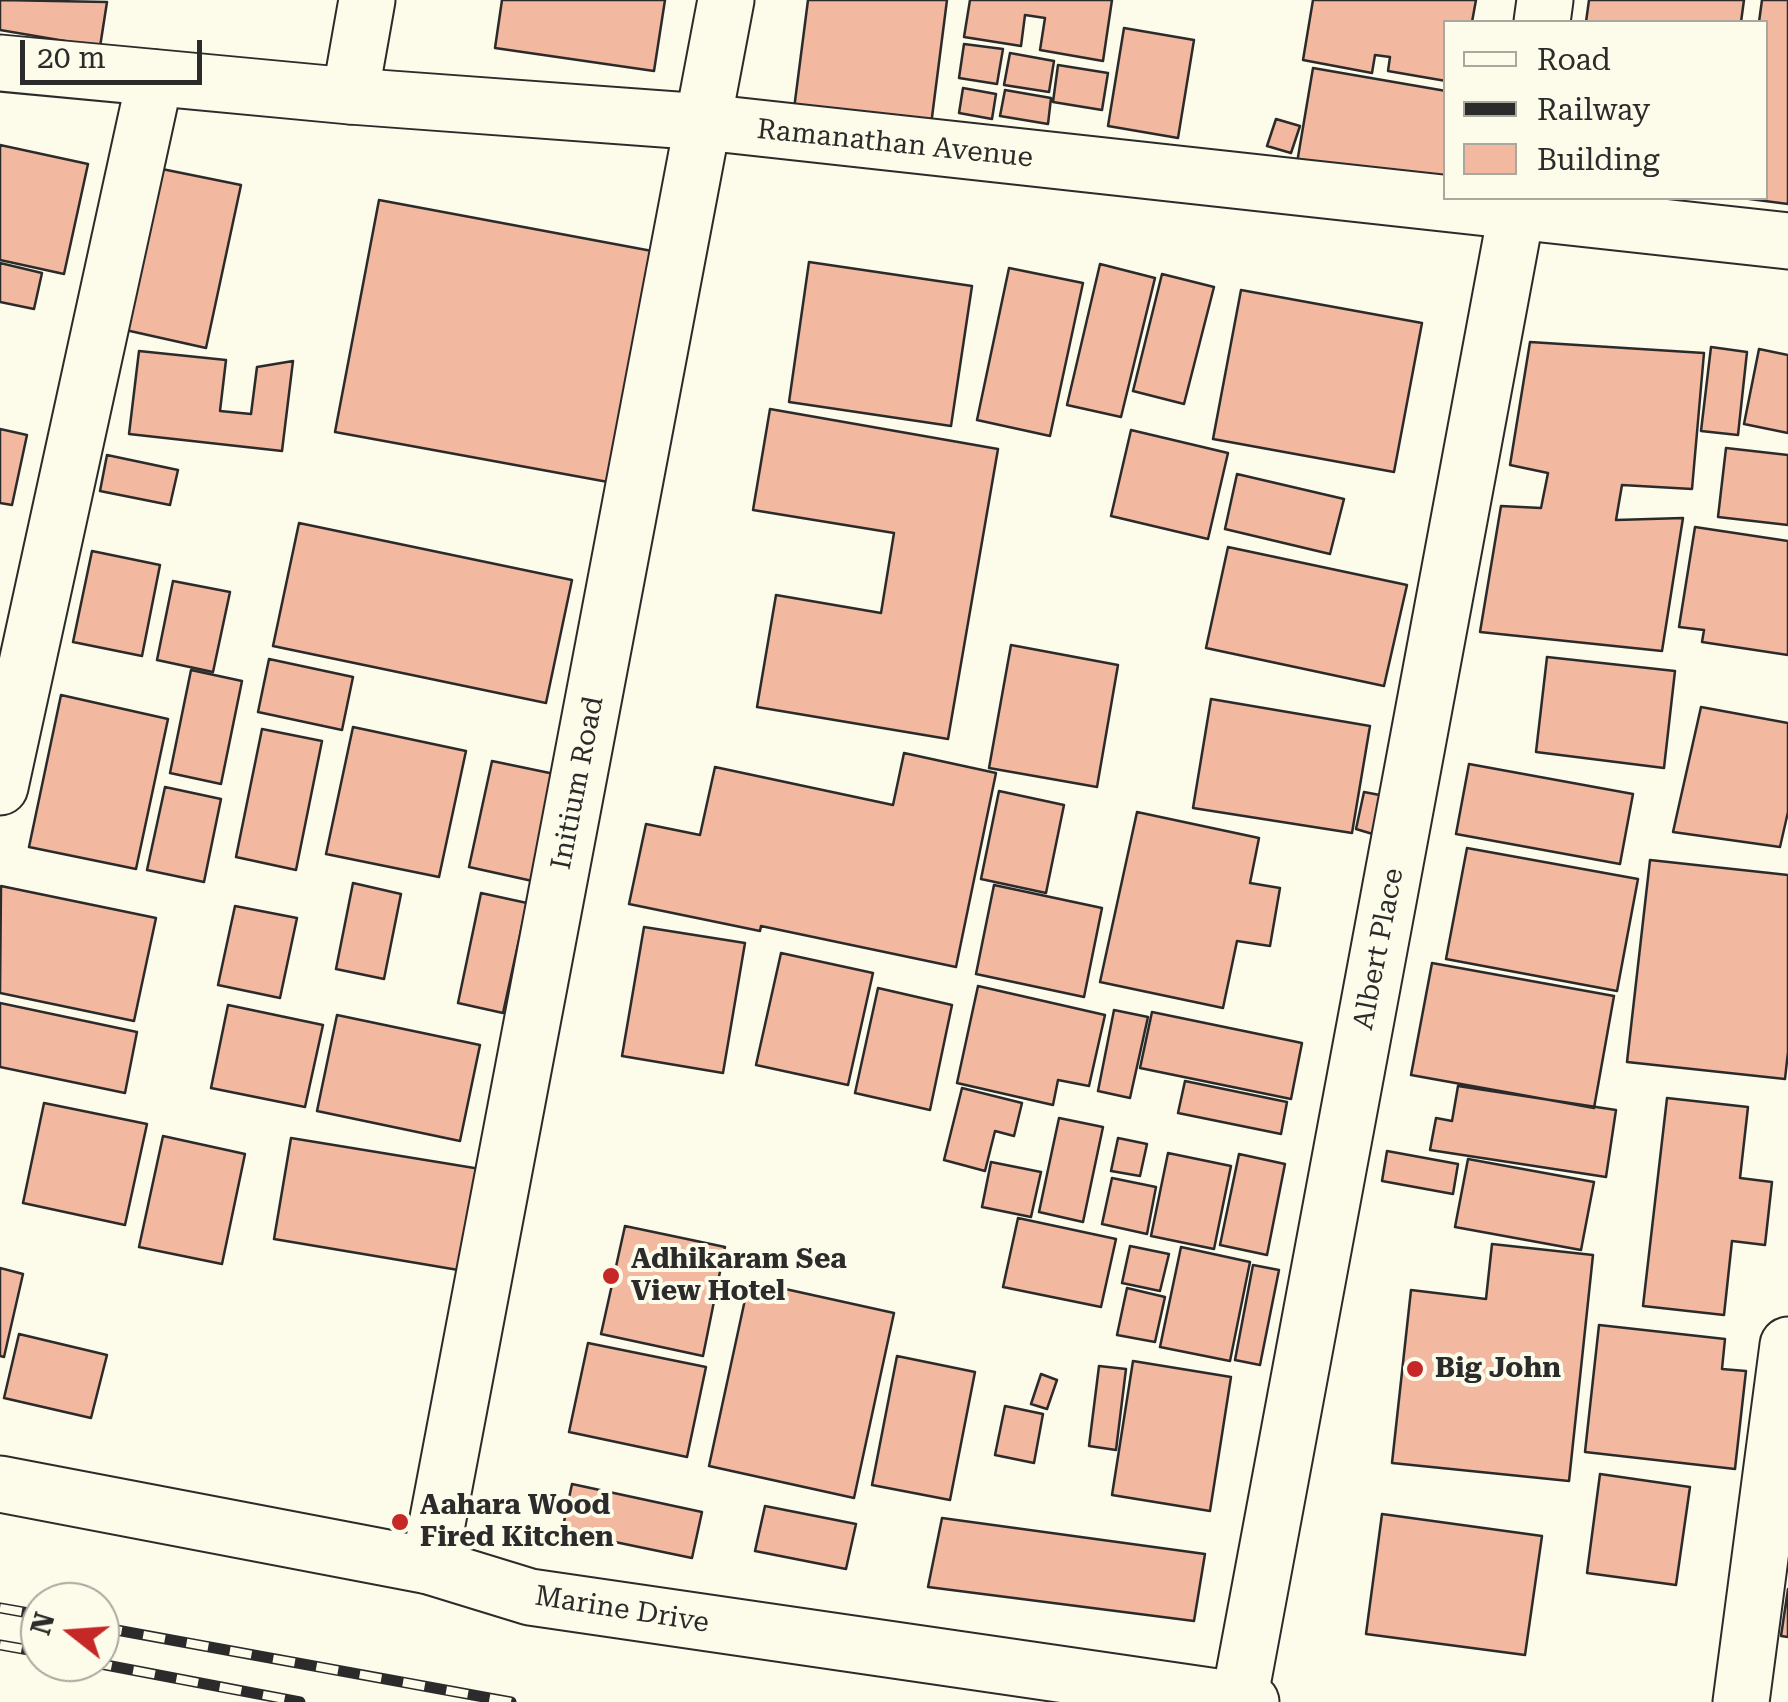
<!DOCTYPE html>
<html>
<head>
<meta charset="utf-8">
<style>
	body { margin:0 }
	#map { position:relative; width:1788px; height:1702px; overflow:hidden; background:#fdfbea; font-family:"Roboto Serif",serif }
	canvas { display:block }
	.legend { position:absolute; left:1443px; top:20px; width:325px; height:180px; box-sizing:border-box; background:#fdfbea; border:2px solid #a9a89e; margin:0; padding:12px 18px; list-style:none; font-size:30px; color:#2b2b2b }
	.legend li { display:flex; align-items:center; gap:20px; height:50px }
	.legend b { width:50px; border:2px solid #a9a89e }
	.north { position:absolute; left:20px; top:1582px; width:100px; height:100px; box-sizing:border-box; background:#fdfbea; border:2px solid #a9a89e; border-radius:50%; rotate:287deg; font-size:28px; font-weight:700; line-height:40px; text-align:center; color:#2b2b2b }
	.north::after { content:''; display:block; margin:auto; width:35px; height:45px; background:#c62828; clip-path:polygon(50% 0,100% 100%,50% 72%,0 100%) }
	.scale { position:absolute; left:20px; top:40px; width:182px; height:45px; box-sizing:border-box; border:5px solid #2b2b2b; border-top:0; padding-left:12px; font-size:30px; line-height:35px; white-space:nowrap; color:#2b2b2b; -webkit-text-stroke:8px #fdfbea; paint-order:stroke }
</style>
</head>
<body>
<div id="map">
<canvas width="1788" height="1702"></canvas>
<ul class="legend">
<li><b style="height:12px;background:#fdfbea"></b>Road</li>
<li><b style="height:12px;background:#2b2b2b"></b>Railway</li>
<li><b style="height:28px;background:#f2b8a0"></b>Building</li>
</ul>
<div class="north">N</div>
<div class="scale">20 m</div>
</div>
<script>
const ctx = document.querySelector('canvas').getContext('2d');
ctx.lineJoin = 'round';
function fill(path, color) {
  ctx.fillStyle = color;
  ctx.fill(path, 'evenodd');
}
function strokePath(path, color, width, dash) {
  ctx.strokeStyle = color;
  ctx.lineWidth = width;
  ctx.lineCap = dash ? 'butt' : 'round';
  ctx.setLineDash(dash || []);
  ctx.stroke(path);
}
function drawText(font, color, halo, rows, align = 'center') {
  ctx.font = font + ' "Roboto Serif",serif';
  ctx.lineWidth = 8;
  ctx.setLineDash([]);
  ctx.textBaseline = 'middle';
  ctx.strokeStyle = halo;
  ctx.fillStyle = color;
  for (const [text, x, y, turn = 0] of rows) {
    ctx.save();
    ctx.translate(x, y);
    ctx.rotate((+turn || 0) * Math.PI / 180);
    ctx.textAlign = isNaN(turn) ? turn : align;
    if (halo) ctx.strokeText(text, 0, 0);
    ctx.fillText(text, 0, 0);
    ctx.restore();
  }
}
const building = new Path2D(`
	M0,0l107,2 -7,45 -100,-17z
	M502,0h163l-11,71 -159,-23z
	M808,0h139l-16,125 -137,-16z
	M970,0h142l-9,61 -63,-11 5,-32 -20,-3 -4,31 -57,-9z
	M1313,0h163l-4,22h-26v59l-58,-10 2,-14 -15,-2 -3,18 -69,-13z
	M1589,0h155l-3,22h-155z
	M1762,0h26v204l-46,-6h24v-176h-7z
	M1124,28l70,12 -16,98 -70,-12z
	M964,44l39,5 -6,35 -38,-6z
	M1010,53l44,8 -5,31 -45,-7z
	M1058,65l50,8 -6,37 -49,-8z
	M1313,68l133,23v97l-149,-25z
	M963,88l33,6 -4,25 -33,-6z
	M1005,90l46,8 -3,26 -48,-8z
	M1276,119l24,7 -9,27 -24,-7z
	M0,145l88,19 -24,110 -64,-14z
	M157,168l84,17 -35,163 -85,-19z
	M379,200l273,51 -44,231 -273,-50z
	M809,262l163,24 -21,140 -162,-24z
	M0,263l42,10 -8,36 -34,-7z
	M1100,264l55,14 -34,139 -54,-12z
	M1009,268l74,15 -33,153 -73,-16z
	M1162,274l52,13 -30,117 -51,-13z
	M1241,290l181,33 -28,149 -181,-33z
	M1530,342l174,11 -12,136 -70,-4 -6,35 67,-2 -21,133 -182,-19 21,-126 40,2 7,-35 -38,-8z
	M1711,347l36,5 -9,83 -37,-4z
	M1759,349l29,6v78l-44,-9z
	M139,351l87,9 -6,51 31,3 6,-47 36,-6 -11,90 -153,-17z
	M770,409l228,40 -50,290 -191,-32 19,-112 105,18 13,-80 -141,-23z
	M0,429l27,6 -15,70 -12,-2z
	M1131,430l97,23 -20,86 -97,-23z
	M1726,448l62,7v70l-70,-8z
	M107,455l71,15 -8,35 -70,-14z
	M1237,474l107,25 -14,55 -105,-25z
	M299,523l273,57 -26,123 -273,-57z
	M1695,527l93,14v114l-86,-13 2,-12 -25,-3z
	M1228,547l179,38 -23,101 -178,-38z
	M92,551l68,14 -18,91 -69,-14z
	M173,581l57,11 -17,80 -56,-12z
	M1011,645l107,20 -21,122 -108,-19z
	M1547,657l128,14 -11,97 -128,-16z
	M269,659l84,18 -11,53 -84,-18z
	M191,670l51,11 -21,103 -51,-11z
	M61,695l107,24 -32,150 -107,-22z
	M1211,699l159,27 -18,107 -159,-25z
	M1701,707l87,16v89l-8,35 -107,-15z
	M353,727l113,24 -27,126 -113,-23z
	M262,729l60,12 -26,129 -60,-13z
	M904,753l92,20 -40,194 -195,-41 -1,5 -131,-27 17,-80 54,11 15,-68 178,38z
	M492,761l77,16 -23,107 -77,-17z
	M1469,764l164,30 -13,70 -164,-30z
	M165,787l56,12 -17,83 -57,-12z
	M999,791l65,14 -18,88 -65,-14z
	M1364,792l21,4 -9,39 -20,-6z
	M1137,812l122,26 -9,45 30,5 -10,58 -33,-5 -14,67 -123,-26z
	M1467,848l171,31 -21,112 -171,-32z
	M1650,860l138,15v177l-3,27 -158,-17z
	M353,883l48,11 -17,85 -48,-10z
	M994,885l108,23 -18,89 -108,-23z
	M1,886l155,32 -22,103 -134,-28z
	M481,893l46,10 -24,110 -45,-10z
	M235,906l62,12 -17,80 -62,-13z
	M644,927l101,16 -22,130 -101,-17z
	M781,953l92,20 -25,112 -92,-20z
	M1432,963l182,33 -20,112 -183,-33z
	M978,986l127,29 -16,71 -31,-6 -5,25 -96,-22z
	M878,988l74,17 -22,105 -75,-17z
	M0,1003l137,29 -12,61 -125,-26z
	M228,1005l95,20 -18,82 -94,-19z
	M1114,1010l34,7 -18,81 -32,-7z
	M1152,1012l150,31 -11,56 -151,-31z
	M337,1015l143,30 -20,96 -143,-30z
	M1185,1081l102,21 -6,32 -103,-21z
	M1458,1086l158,24 -10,67 -176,-27 6,-32 16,3z
	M962,1088l60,15 -8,33 -19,-5 -10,40 -41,-11z
	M1667,1098l81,9 -8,71 32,4 -7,63 -33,-4 -8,74 -81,-9z
	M44,1103l103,21 -22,101 -102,-22z
	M1059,1118l44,9 -20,95 -44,-10z
	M163,1136l82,18 -23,110 -83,-17z
	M291,1138l226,37 -17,102 -226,-38z
	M1118,1138l29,6 -7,32 -29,-5z
	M1387,1151l71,13 -5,30 -71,-13z
	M1168,1153l63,13 -17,83 -63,-13z
	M1239,1154l46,10 -18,91 -47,-10z
	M1468,1159l126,23 -13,68 -126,-23z
	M991,1162l50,10 -10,45 -49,-10z
	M1112,1178l44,9 -9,47 -45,-10z
	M1018,1218l98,21 -15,68 -98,-20z
	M625,1226l100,21 -22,109 -102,-22z
	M1492,1244l101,11 -24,226 -177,-18 19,-173 75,9z
	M1130,1246l39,8 -9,37 -38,-8z
	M1181,1247l69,15 -20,99 -70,-14z
	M1253,1265l26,5 -19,95 -25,-5z
	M0,1268l23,6 -19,83 -4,-1z
	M749,1281l145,32 -40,185 -145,-32z
	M1127,1288l38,9 -10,45 -38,-7z
	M1599,1325l126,14 -3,30 24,2 -11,98 -150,-17z
	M19,1334l88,21 -16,63 -87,-20z
	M588,1343l118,24 -19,90 -118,-25z
	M897,1356l78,16 -25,128 -78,-15z
	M1133,1361l98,16 -21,134 -98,-16z
	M1099,1366l27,3 -10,81 -27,-4z
	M1041,1374l16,6 -10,29 -16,-5z
	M1005,1406l38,8 -9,49 -39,-8z
	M1600,1474l90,13 -14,98 -89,-12z
	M572,1484l130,28 -10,46 -130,-27z
	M765,1506l91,18 -10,45 -91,-18z
	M1382,1514l160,22 -17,119 -159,-21z
	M942,1518l263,36 -11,67 -266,-34z
	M1788,1589v48l-7,-1z`);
fill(building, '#f2b8a0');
strokePath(building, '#2b2b2b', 2.5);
const minor = new Path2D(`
	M1542,22l3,-22
	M350,96l17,-96
	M0,787l155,-709
	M429,1566l297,-1566
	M1239,1701l280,-1503
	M1741,1702l47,-357`);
const tertiary = new Path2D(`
	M0,63l350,33 354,26 1084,119`);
const primary = new Path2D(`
	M0,1484l429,82 101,31 721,105`);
strokePath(minor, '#2b2b2b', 59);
strokePath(tertiary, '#2b2b2b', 59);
strokePath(primary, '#2b2b2b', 59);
strokePath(minor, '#fdfbea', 55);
strokePath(tertiary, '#fdfbea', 55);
strokePath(primary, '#fdfbea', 55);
const rail = new Path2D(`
	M0,1608l40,7
	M100,1627l411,75
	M0,1645l40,7
	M90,1662l210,40`);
strokePath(rail, '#2b2b2b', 11);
strokePath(rail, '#fdfbea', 8, [22]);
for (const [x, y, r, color] of [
	[611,1276,10,"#c62828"],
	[1415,1369,10,"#c62828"],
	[400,1522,10,"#c62828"]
]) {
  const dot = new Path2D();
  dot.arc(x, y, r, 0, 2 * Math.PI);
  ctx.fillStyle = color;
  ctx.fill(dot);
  strokePath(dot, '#fdfbea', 4);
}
drawText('28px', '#2b2b2b', '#fdfbea', [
	["Ramanathan Avenue",895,144,6],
	["Initium Road",578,783,-79],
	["Albert Place",1379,949,-79],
	["Marine Drive",622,1610,9]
]);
drawText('bold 28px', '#2b2b2b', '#fdfbea', [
	["Adhikaram Sea",631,1260],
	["View Hotel",631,1292],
	["Big John",1435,1369],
	["Aahara Wood",420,1506],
	["Fired Kitchen",420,1538]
], 'left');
</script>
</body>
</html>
